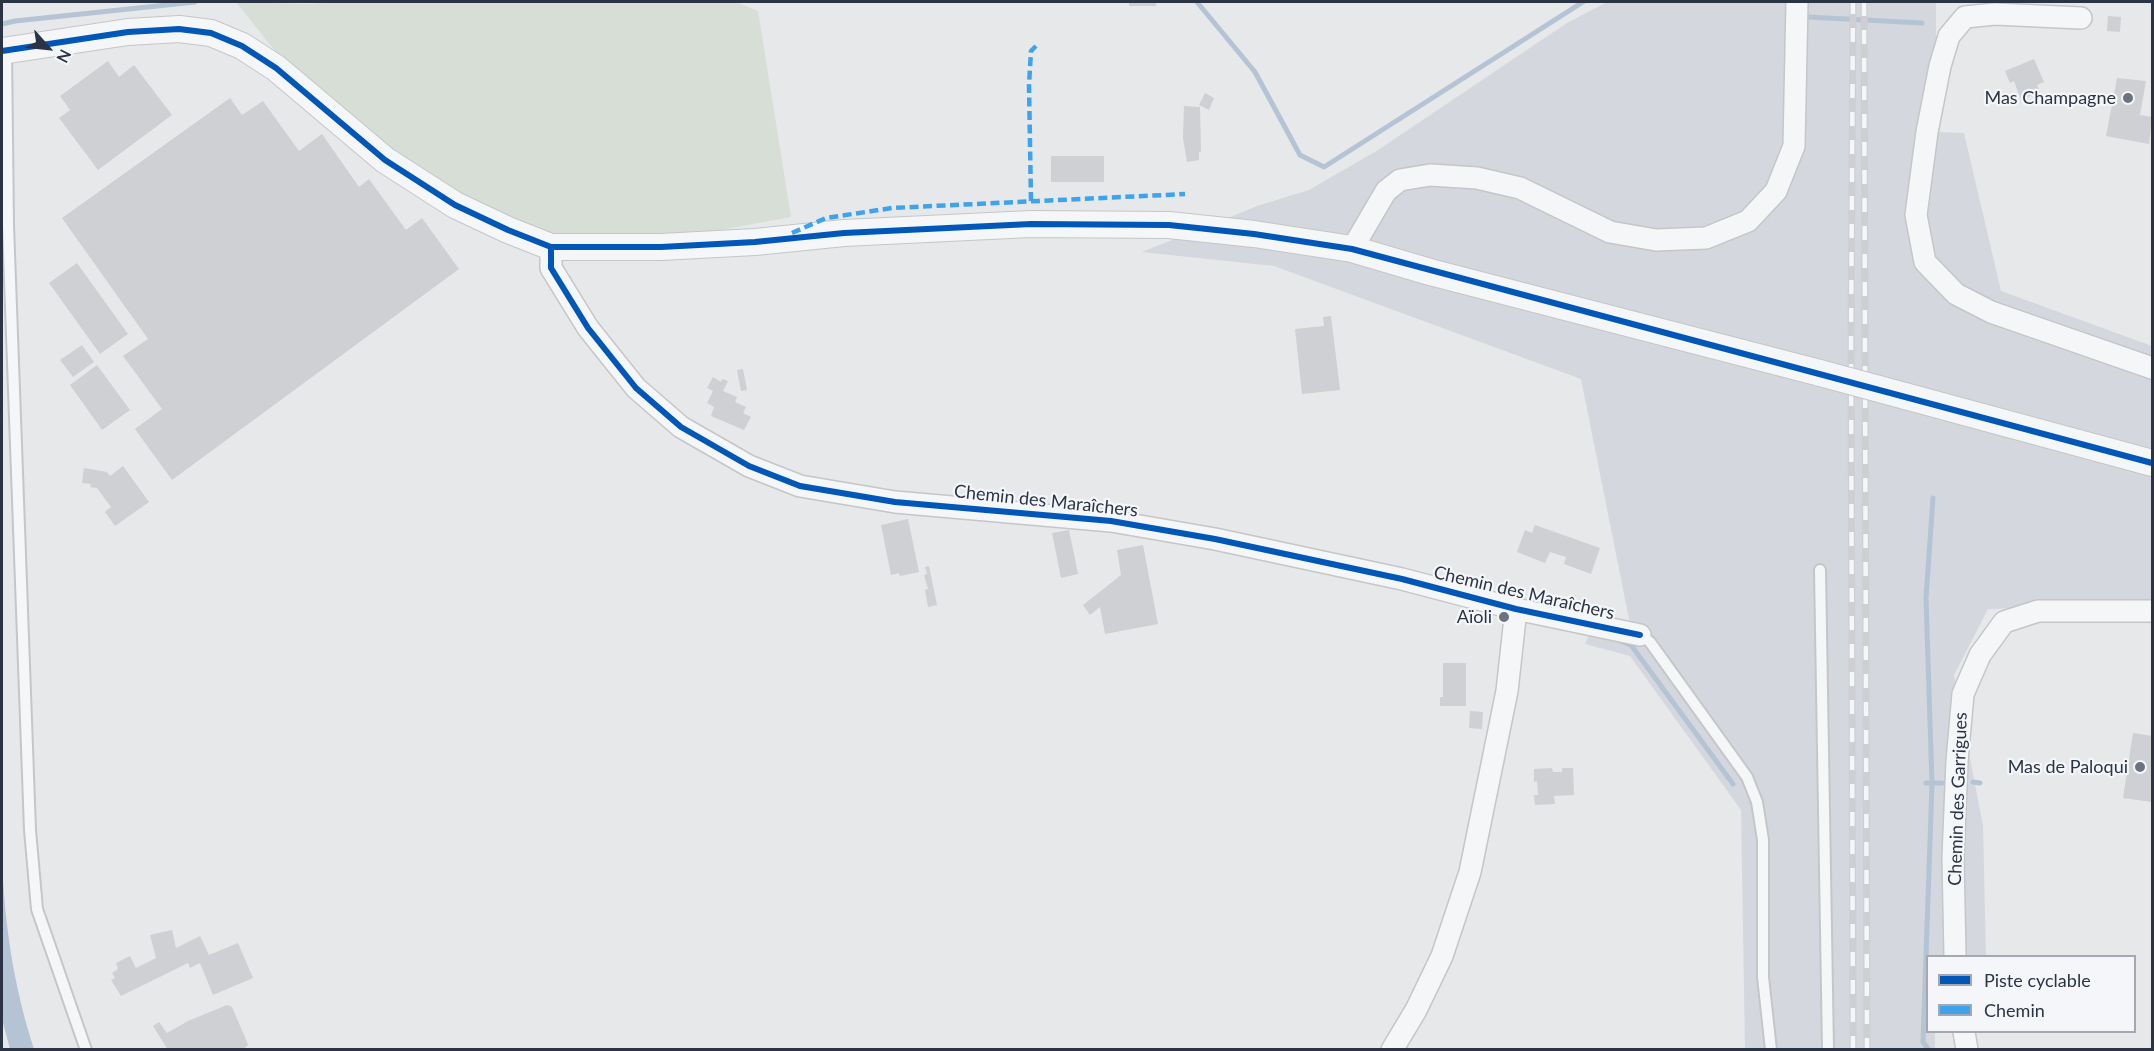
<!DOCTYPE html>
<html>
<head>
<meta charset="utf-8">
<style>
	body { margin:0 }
	#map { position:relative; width:2154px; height:1051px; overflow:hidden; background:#e6e8ea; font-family:Lato,sans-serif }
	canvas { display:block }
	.frame { position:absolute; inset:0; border:3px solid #2b3445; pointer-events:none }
	.legend { position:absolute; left:1926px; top:955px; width:210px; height:78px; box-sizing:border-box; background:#f4f6f9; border:2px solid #a4a8b1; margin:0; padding:8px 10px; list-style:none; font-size:18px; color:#2b3445 }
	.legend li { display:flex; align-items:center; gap:12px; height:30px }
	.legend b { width:30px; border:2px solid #a4a8b1 }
	.north { position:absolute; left:18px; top:18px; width:60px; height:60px; -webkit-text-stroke:4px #f4f6f9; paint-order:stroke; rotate:117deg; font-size:16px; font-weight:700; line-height:24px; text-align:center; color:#2b3445 }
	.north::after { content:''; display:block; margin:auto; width:21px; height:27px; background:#2b3445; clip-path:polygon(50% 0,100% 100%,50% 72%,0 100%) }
</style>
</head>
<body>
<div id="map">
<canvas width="2154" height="1051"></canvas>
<div class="frame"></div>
<ul class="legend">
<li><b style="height:8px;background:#0057b8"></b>Piste cyclable</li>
<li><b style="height:8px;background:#3ea3ec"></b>Chemin</li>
</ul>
<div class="north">N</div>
</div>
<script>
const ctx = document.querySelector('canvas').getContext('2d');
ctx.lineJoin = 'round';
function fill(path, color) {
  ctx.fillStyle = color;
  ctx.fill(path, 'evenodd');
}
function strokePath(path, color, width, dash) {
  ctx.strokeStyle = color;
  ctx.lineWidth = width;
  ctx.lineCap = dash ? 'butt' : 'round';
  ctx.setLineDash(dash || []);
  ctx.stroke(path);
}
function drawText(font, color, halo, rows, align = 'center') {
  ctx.font = font + ' Lato,sans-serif';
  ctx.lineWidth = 4.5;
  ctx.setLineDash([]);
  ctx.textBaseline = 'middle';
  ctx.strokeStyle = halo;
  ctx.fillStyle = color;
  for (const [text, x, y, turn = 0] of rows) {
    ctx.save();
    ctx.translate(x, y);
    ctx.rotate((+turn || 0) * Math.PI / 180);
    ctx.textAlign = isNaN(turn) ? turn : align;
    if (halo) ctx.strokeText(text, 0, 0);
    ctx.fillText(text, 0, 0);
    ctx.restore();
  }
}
fill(new Path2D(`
	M1607,2h329v130l28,1 37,158 151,55v259l-164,4 -34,66 29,151 3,130h-58v76h7v17h-190l-4,-239 -111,-154 -45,-12 5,-11 40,-9 -49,-245 -307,-113 -132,-14 118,-47 49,-15 69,-40 189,-127z`), '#d4d7dd');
fill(new Path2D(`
	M236,2l71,2 29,-2h400l22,9 33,206 -136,25 -101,-1 -43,-16 -118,-72 -75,-61 -42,-40z`), '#d6ded6');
fill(new Path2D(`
	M2,858c2,64 12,130 32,191h-24l-8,-30z`), '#b4c4d5');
strokePath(new Path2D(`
	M1197,2l58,70 45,83 24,12 259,-165
	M1808,17l114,6
	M2,24l13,-3 180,-19
	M1618,640l13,5 102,139
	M1973,782l7,1
	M1926,783h16
	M1929,1050l-6,-8 9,-258 -6,-186 7,-100`), '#b4c4d5', 5);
fill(new Path2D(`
	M1129,2h27v4h-27z
	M2108,16l13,1 -1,15 -13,-1z
	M2034,59l10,23 -7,3 3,7 -19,8 -7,-19 -4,2 -5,-12z
	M108,61l11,16 15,-12 38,50 -74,55 -39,-52 11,-8 -10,-14z
	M2117,78l29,3 -6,34 12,2 -3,27 -43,-8z
	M1205,93l9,5 -5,12 -10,-5z
	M230,98l12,17 21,-14 36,50 23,-17 37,53 10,-8 37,51 16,-12 37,51 -287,211 -37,-51 27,-20 -39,-53 25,-17 -86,-121z
	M1184,106l16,1 1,45h-2v8l-12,2 -4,-24z
	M1051,156h53v26h-53z
	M77,263l51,71 -28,20 -51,-71z
	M1331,316l9,74 -38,4 -7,-65 29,-3 -1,-9z
	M82,345l12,17 -21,15 -13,-17z
	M97,365l33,45 -28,20 -32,-45z
	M743,369l4,21 -6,1 -4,-21z
	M713,377l8,5 1,-3 6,2 -5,10 14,6 -2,5 11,5 -3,6 8,4 -7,13 -33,-14 3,-9 -7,-4 6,-12 -6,-3z
	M123,466l26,36 -34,24 -10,-14 6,-5 -14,-19 -7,-1 1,-3 -9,-1 2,-15 23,4 3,4z
	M908,519l11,53 -19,4 -1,-3 -8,2 -10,-50z
	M1535,525l65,23 -9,26 -27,-10 2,-7 -16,-5 -5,11 -28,-11 8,-22 7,3z
	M1069,530l9,44 -17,4 -9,-45z
	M1143,545l15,79 -53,10 -5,-27 -10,8 -7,-10 38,-30 -4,-25z
	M929,566l8,39 -9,2 -3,-17 3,-1 -4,-14 3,-1 -2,-7z
	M1443,663h23v43h-26v-9h3z
	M1470,711l13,1 -1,17 -13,-1z
	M2133,733l19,3v66l-29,-4z
	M1552,768l1,4h9v-4h11l1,27 -20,1 1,8 -20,1 -1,-10h4l-1,-14 -3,1v-13z
	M172,930l4,18 24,-12 9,19 29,-12 15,35 -40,17 -13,-32 -10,5 -2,-5 -67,33 -10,-16 4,-2 -3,-5 6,-4 -2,-6 14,-7 6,12 20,-10 -6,-23z
	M227,1005l5,2 15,35 1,3 -6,5h-74l-15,-24 6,-4 8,11 21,-12z`), '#ced0d3');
const service = new Path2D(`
	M6,50l2,175 22,605 7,79 49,141
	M1820,570l8,480
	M1640,635l10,7 97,135 10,25 6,38v137l8,73`);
const minor = new Path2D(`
	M2081,18l-86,-4 -30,3 -16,19 -9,30 -13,66 -11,83 9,47 31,32 35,18 161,56
	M551,247v21l37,60 48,60 45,39 68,39 51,20 95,16 216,19 104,18 187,40 114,30 124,26
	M1352,249l34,-58 14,-11 30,-5 47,3 43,10 90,44 46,8 50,-2 42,-17 28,-30 18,-45 3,-144
	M1955,956l-2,-98 4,-97 6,-67 17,-39 24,-33 34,-11h114
	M1964,1032l3,18
	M1392,1050l24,-40 26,-54 28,-84 37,-181 9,-82`);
const tertiary = new Path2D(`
	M2,51l126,-19 51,-3 32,4 31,13 34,22 109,92 70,45 53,25 43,17h110l94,-5 89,-9 187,-9 138,1 85,9 98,15 78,23 390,101
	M1905,396l247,67`);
strokePath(service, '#c4c6c8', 14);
strokePath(minor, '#c4c6c8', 24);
strokePath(tertiary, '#c4c6c8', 28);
strokePath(service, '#f5f6f7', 10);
strokePath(minor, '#f5f6f7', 21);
strokePath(tertiary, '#f5f6f7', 26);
const rail = new Path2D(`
	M1864,2l3,1048
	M1853,1050l-2,-703 2,-345`);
strokePath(rail, '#cecfd2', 7);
strokePath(rail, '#f4f6f9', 4.5, [14]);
const tertiaryBridge = new Path2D(`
	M1820,373l85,23`);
strokePath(tertiaryBridge, '#c4c6c8', 28, []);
strokePath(tertiaryBridge, '#f5f6f7', 26);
strokePath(new Path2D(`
	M1031,201l-2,-116 2,-34 5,-5
	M792,233l34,-15 66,-10 293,-14`), '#3ea3ec', 4.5, [9, 4.5]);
strokePath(new Path2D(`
	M2,51l126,-19 51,-3 32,4 31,13 34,22 109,92 70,45 53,25 43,17h110l94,-5 89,-9 187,-9 138,1 85,9 98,15 800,214
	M551,247v21l37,60 48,60 45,39 68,39 51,20 95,16 216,19 104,18 187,40 114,30 124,26`), '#0057b8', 6);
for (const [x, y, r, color] of [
	[2128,98,6,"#6c737f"],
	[1504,617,6,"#6c737f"],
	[2140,767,6,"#6c737f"]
]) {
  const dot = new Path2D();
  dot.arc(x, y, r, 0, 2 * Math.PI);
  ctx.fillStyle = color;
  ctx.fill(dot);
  strokePath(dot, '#f4f6f9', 2);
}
drawText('18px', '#2b3445', '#f4f6f9', [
	["Mas Champagne",2116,98],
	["Aïoli",1492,617],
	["Mas de Paloqui",2128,767]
], 'right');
drawText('18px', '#2b3445', '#f4f6f9', [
	["Chemin des Maraîchers",1046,501,6],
	["Chemin des Maraîchers",1524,593,13],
	["Chemin des Garrigues",1958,799,-88]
]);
</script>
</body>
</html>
